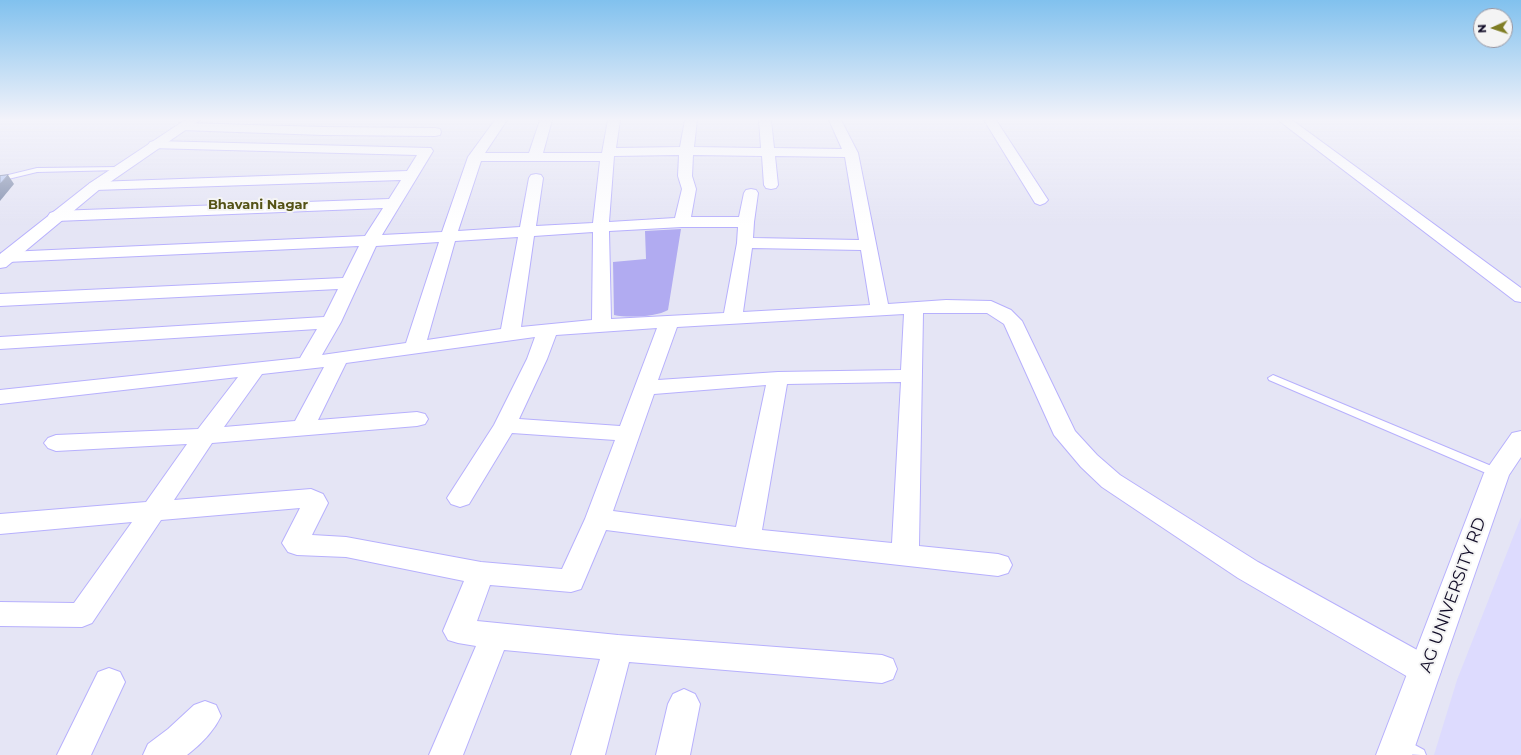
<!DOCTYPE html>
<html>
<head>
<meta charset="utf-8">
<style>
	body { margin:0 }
	#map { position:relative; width:1521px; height:755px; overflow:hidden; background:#e5e5f5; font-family:Montserrat,sans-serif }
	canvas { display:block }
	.north { position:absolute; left:1473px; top:8px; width:40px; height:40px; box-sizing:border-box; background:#f4f4f4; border:1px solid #9997a2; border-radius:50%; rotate:267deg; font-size:11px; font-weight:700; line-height:16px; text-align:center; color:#100b26 }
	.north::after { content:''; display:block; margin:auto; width:14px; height:18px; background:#7f7d24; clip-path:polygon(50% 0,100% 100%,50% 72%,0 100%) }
</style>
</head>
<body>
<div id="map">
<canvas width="1521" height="755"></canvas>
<div class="north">N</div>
</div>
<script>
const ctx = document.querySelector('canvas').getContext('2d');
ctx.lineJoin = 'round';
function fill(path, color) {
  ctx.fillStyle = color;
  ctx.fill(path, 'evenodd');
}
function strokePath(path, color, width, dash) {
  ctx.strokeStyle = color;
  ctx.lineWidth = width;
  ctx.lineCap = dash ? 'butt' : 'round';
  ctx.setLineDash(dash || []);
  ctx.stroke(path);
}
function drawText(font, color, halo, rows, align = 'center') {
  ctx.font = font + ' Montserrat,sans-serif';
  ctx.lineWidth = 4;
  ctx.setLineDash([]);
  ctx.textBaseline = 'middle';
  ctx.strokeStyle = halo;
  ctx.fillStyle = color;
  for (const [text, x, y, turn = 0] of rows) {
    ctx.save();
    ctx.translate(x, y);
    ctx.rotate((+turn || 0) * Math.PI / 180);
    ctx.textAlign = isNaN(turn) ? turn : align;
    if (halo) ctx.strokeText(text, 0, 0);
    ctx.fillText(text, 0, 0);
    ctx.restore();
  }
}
fill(new Path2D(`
	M1521,517v238h-87l23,-75z`), '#dddbfe');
fill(new Path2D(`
	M681,229l-13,81c-11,7 -41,8 -54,5l-1,-53 33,-3 -1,-28z`), '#b1abf1');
const lane = new Path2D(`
	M119,167l2,1v2l-84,2 -37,9v-4l37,-9z
	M1273,375l228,95 2,3 -2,3h-8l-224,-96 -1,-2z
	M1402,738l22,12 2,5c-12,0 -26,0 -32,-9l2,-5z`);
const street = new Path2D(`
	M495,120h12l-22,33h44l11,-33h12l-9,33h59l6,-33h12l-4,28 64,-1 5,-27h12l-3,27 67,1 -2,-28h12l3,28 68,1 -13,-29h12l17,33 30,151 58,-4 45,1 20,9 11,11 53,110 22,24 23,20 138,87 179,99 4,10 -4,10 -11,4 -11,-4 -177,-103 -136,-91 -21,-20 -27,-32 -50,-111 -17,-11h-64l-4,233 79,8 10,3 4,8 -4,8 -10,3 -251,-28 -141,-18 -25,59 -10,3 -81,-7 -13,36 141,14 264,20 11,4 4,10 -4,10 -11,4 -253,-21 -24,93h-34l29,-96 -96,-9 -41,105h-34l47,-109 -18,-3 -10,-3 -5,-9 21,-50 -118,-24 -49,-2 -9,-3 -6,-9 18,-35 -139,12 -69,103 -10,4 -82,-1v-24l74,1 58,-81 -132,12v-20l146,-12 41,-58 -131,7 -8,-3 -4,-5 4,-5 8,-3 142,-6 40,-52 -238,27v-14l300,-32 17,-29 -317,20v-12l324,-20 14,-28 -338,17v-12l343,-16 16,-32 -352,16 -6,-1v-8l6,-1 358,-16 18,-28 -327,13 -6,-2 -2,-3 2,-3 6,-2 333,-12 12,-19 -306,10 -5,-1 -2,-3 2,-3 5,-1 312,-11 10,-16 -267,-7 -2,-3 2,-3 5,-1 276,7 2,3 -51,84 60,-3 26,-75zM679,155l-1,21 4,13 -7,29 -66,4 5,-66zM693,155l69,1 2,29 2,3 5,1 5,-1 2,-3 -3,-29 70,1 14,83 -106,-2 1,-16 4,-29 -2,-3 -5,-1 -5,1 -2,3 -5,24h-48l5,-28 -4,-13zM481,161h119l-7,62 -57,3 7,-48 -2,-3 -5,-1 -5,1 -2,3 -9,49 -62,4zM682,227h56l-1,16 -13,70 -113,6 -2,-88zM593,232l-1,88 -71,7 13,-91zM518,237l-17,92 -74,11 28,-99zM439,242l-33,101 -84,12 19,-33 35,-76zM752,248l109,2 9,55 -127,7zM904,314l-3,56 -123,2 -120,8 19,-53zM657,328l-37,98 -101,-7 28,-60 9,-24zM535,337l-8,22 -33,66 -47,73 4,6 9,3 9,-3 43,-71 103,7 -30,79 -23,50 -81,-7 -135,-25 -34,-2 16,-32 -5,-9 -12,-5 -137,11 38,-57 205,-17 8,-2 3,-5 -3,-5 -8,-2 -99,8 28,-57zM324,367l-29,54 -71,6 38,-53zM901,382l-9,161 -130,-13 25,-146zM766,385l-30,142 -123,-16 41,-117z
	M984,120h12l52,80 -3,3 -5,2 -5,-2z
	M1278,120h14l229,168v14l-6,-1z
	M184,123l139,4 112,1 5,1 1,3 -1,3 -5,1 -112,-1 -143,-5 -2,-3 2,-3z
	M109,668l11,4 5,10 -34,73h-34l41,-83z
	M684,689l11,5 5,10 -10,51h-34l12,-51 5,-10z
	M205,701l11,4 5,11c-7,15 -21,29 -34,39h-44l5,-11 20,-15 26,-24z`);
const secondary = new Path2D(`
	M185,120h15l-100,69 -94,78 -6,1v-14l90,-71z
	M1521,431v26l-12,18 -97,280h-36l108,-282 28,-40z`);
strokePath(lane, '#b7b0fd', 2);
strokePath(street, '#b7b0fd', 2);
strokePath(secondary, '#b7b0fd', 2);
fill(lane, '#fff');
fill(street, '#fff');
fill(secondary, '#fff');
fill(new Path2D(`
	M8,175l6,9 -14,17v-17z`), '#7f8cab');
const building = new Path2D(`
	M8,175l-8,9v-8z`);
fill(building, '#b6c8f4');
strokePath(building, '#7f8cab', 1);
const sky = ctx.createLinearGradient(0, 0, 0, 226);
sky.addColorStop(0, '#81c1ee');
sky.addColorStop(0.53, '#f3f3fa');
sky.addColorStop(1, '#f3f3fa00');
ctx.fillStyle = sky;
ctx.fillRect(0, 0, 1521, 226);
drawText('bold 13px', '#545215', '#f4f4f4', [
	["Bhavani Nagar",258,205]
]);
drawText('17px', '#100b26', '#f4f4f4', [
	["AG UNIVERSITY RD",1453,595,-70]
]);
</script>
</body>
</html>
